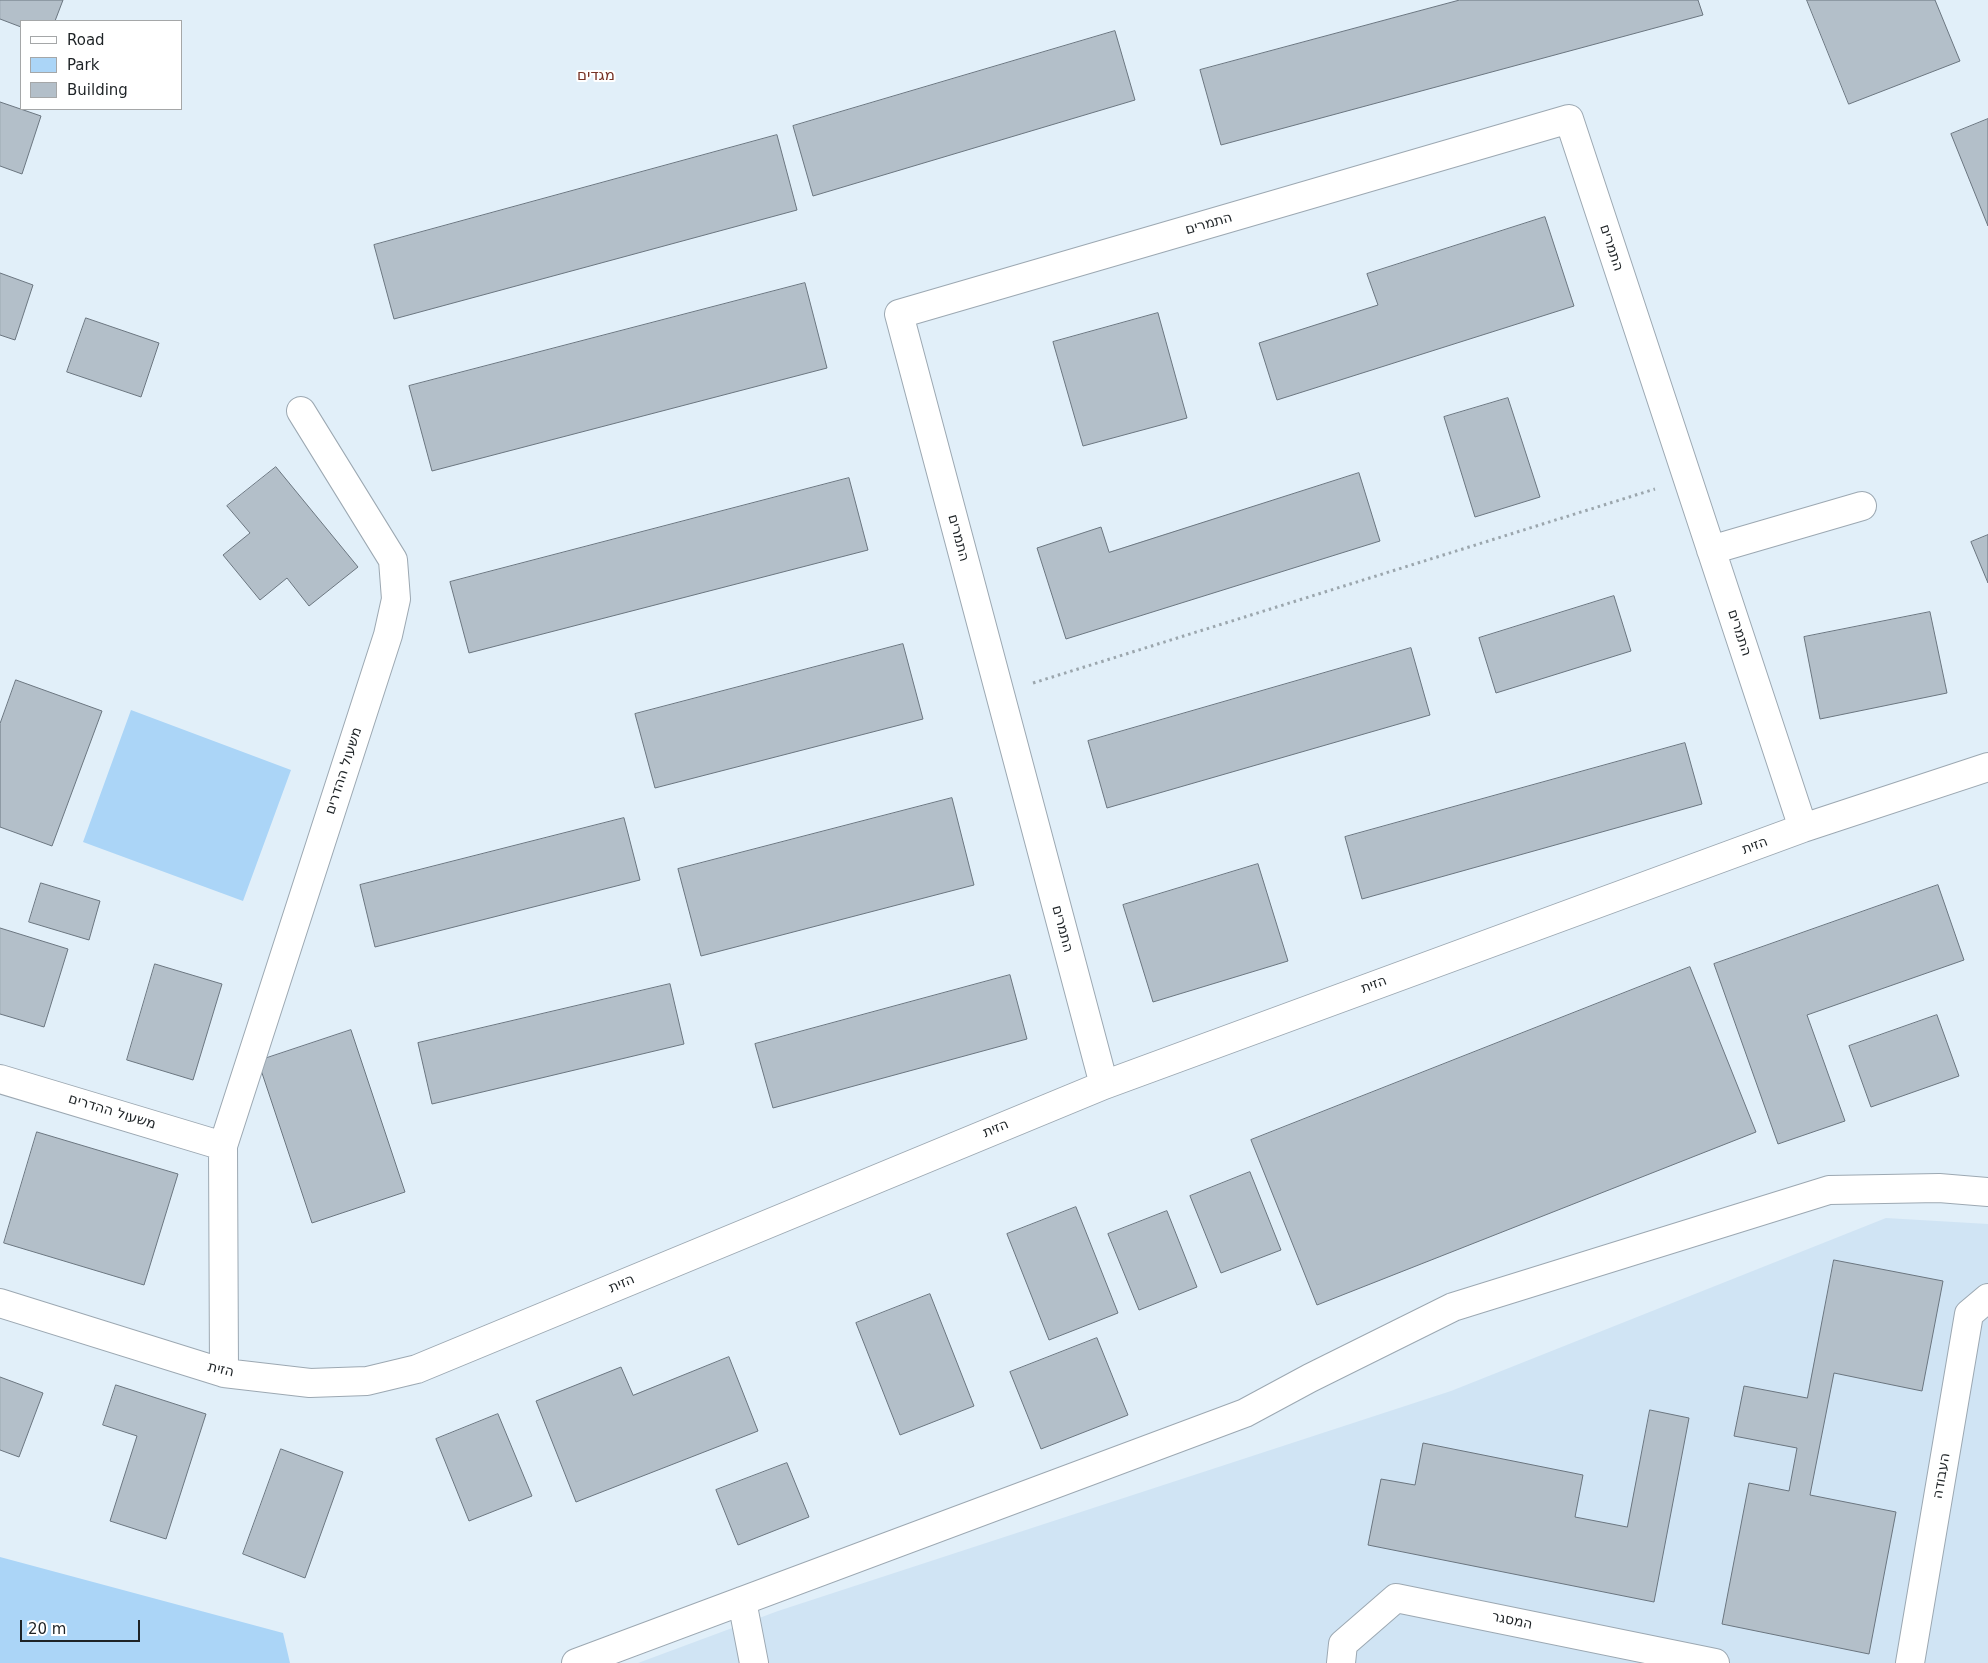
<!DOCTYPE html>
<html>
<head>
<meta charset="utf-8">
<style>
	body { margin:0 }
	#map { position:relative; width:1988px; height:1663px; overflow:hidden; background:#e1eff9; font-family:"DejaVu Sans",sans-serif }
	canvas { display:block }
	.legend { position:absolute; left:20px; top:20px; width:162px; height:90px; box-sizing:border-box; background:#fff; border:1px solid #a5a7a8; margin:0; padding:6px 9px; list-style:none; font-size:15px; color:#1e2326 }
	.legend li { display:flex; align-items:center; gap:10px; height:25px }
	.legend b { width:25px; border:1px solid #a5a7a8 }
	.scale { position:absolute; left:20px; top:1620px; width:120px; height:22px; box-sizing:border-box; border:2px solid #1e2326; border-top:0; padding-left:6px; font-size:15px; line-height:18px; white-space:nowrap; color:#1e2326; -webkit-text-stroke:4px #fff; paint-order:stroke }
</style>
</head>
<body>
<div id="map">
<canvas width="1988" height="1663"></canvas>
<ul class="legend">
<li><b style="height:6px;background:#fff"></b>Road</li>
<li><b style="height:14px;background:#abd5f7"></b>Park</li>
<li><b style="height:14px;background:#b3bfc9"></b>Building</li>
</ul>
<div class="scale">20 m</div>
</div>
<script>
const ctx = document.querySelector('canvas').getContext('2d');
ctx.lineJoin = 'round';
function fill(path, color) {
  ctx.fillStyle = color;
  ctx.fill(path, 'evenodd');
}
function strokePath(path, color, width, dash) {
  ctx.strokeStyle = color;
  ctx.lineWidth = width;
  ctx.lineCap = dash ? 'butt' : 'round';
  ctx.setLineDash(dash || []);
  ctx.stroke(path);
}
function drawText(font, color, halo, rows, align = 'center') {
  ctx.font = font + ' "DejaVu Sans","Noto Sans Hebrew",sans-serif';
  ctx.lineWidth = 4;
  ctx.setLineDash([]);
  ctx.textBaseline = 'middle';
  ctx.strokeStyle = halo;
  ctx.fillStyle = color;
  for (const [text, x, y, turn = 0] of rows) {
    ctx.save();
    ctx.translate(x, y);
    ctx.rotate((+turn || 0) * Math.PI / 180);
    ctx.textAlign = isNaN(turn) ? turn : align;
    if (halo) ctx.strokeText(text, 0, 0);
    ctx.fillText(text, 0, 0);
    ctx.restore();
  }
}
fill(new Path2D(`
	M1886,1218l102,6v439h-1350l140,-52 673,-220z`), '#d0e4f4');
fill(new Path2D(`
	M131,710l160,60 -48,131 -160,-59z
	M0,1557l283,76 7,30h-290z`), '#abd5f7');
const building = new Path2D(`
	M0,0h63l-8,21h-34v6l-21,-8z
	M1460,0h238l5,15 -482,130 -21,-75z
	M1807,0h128l25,61 -111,43z
	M1115,31l20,69 -322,96 -20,-70z
	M0,102l41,14 -19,58 -22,-8z
	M1988,119v107l-37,-92z
	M777,135l20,75 -403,109 -20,-74z
	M1545,217l29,89 -297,94 -18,-57 119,-38 -11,-31z
	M0,273l33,12 -18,55 -15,-5z
	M805,283l22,85 -395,103 -23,-85z
	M1158,313l29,105 -104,28 -30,-104z
	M86,318l73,25 -18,54 -74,-25z
	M1508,398l32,99 -65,20 -31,-100z
	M276,467l82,100 -49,39 -22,-28 -27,22 -37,-45 27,-22 -23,-27z
	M1359,473l21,68 -314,98 -29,-91 64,-21 8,25z
	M849,478l19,72 -399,103 -19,-71z
	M1988,535v48l-17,-41z
	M1614,596l17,55 -135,42 -17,-55z
	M1930,612l17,81 -127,26 -16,-82z
	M903,644l20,75 -268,69 -20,-74z
	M1411,648l19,67 -323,93 -19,-67z
	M16,680l86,31 -50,135 -52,-19v-103z
	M1685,743l17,61 -340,95 -17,-62z
	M952,798l22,87 -273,71 -23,-87z
	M624,818l16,62 -265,67 -15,-62z
	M1258,864l30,97 -135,41 -30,-97z
	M41,883l59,18 -11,39 -60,-18z
	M1938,885l26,75 -157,55 38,106 -67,23 -64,-180z
	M0,928l68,21 -24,78 -44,-13z
	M155,964l67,20 -29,96 -66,-20z
	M1690,967l66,165 -439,173 -66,-165z
	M1010,975l17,64 -254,69 -18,-64z
	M670,984l14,60 -252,60 -14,-61z
	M1937,1015l22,61 -88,31 -22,-61z
	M351,1030l54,162 -93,31 -54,-162z
	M37,1132l141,42 -34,111 -140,-42z
	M1250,1172l31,78 -60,23 -31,-77z
	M1076,1207l42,106 -69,27 -42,-106z
	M1167,1211l30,76 -58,23 -31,-76z
	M1834,1260l109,21 -21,110 -88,-18 -24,122 86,17 -27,142 -147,-30 27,-141 40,8 8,-43 -63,-12 10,-50 63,12z
	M930,1294l44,112 -74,29 -44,-112z
	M1097,1338l31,77 -87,34 -31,-77z
	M729,1357l29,74 -182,71 -40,-101 85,-34 12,28z
	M0,1377l43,16 -24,64 -19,-7z
	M116,1385l90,29 -40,125 -56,-18 27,-85 -34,-11z
	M1650,1410l39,8 -35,184 -286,-57 13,-66 34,6 8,-42 160,32 -8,42 52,10z
	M498,1414l34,82 -63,25 -33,-82z
	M281,1449l62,23 -38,106 -62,-24z
	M787,1463l22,54 -71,28 -22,-55z`);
fill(building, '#b3bfc9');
strokePath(building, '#6b7680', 1);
const minor = new Path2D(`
	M1711,550l151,-44
	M0,1079l223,67
	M1104,1085l-205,-771 670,-195 234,709
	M0,1303l224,70 86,10 57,-2 50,-12 687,-284 699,-257 185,-61
	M224,1373l-1,-227 165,-511 8,-36 -3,-39 -92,-149
	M742,1601l12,62
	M576,1663l669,-250 65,-35 143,-71 376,-117 110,-2 49,4
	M1341,1663l2,-19 53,-46 319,65
	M1910,1663l59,-349 19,-16`);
strokePath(minor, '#9ca8b2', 30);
strokePath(new Path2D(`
	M1033,683l622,-194`), '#9ba6ad', 3, [2.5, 4]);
strokePath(minor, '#fff', 28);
drawText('14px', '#1e2326', '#fff', [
	["התמרים",1209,224,-16],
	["התמרים",1611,248,72],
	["התמרים",958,538,75],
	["התמרים",1739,633,72],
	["משעול ההדרים",344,771,-72],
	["הזית",1755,846,-20],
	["התמרים",1062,929,75],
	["הזית",1374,985,-20],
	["משעול ההדרים",112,1112,17],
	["הזית",996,1129,-22],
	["הזית",622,1284,-23],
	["הזית",221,1370,13],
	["העבודה",1942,1476,-80],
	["המסגר",1512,1621,12]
]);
drawText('15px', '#763124', '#fff', [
	["מגדים",596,76]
]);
</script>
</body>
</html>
